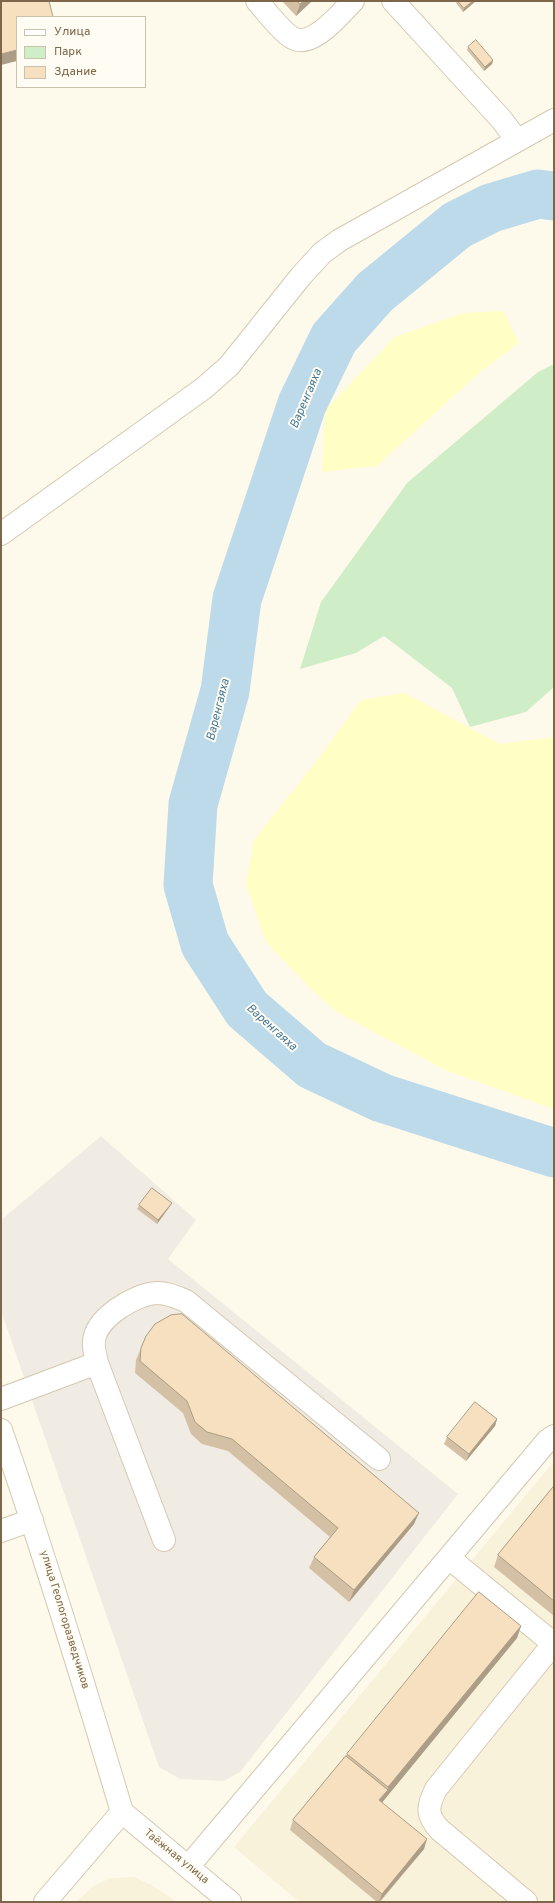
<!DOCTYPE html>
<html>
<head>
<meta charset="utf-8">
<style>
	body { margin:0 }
	#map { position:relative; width:555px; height:1903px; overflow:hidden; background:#fefaeb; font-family:Overpass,sans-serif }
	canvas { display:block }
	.frame { position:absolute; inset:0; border:2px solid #7d664a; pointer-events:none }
	.legend { position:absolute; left:16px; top:16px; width:130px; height:72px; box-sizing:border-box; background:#fffdf3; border:1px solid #cbc1af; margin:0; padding:5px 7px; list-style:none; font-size:12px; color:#7d664a }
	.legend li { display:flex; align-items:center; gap:8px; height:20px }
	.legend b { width:20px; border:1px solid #cbc1af }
</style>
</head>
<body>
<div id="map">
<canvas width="555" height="1903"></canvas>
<div class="frame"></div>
<ul class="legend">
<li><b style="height:5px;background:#fff"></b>Улица</li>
<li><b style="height:11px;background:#cfeec7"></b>Парк</li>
<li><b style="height:11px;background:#f6e0c0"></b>Здание</li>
</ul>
</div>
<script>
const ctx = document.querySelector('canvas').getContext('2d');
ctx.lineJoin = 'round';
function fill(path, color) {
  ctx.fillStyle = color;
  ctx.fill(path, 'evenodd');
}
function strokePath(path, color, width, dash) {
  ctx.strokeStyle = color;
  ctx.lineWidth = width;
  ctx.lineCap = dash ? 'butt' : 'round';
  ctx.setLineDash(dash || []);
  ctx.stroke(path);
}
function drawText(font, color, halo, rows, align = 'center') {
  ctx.font = font + ' Overpass,sans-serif';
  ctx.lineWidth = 4;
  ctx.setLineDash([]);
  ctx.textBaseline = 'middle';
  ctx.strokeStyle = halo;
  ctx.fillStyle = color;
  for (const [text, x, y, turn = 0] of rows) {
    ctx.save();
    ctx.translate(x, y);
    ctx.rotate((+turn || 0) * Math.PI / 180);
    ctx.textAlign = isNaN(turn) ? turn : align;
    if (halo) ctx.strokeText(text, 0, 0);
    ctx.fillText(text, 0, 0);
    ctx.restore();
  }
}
fill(new Path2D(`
	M554,1461v441h-255l-65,-55z
	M135,1877l20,10 22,15h-100l15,-15 18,-9z`), '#f9f2db');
fill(new Path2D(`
	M101,1136l95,84 -28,39 290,235 -218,278 -16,9 -44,-2 -21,-12 -158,-456v-91z`), '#f0ece3');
fill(new Path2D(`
	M554,364v323l-28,25 -56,15 -18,-39 -68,-52 -28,17 -56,16 21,-67 86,-119 131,-111z`), '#cfeec7');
fill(new Path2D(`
	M503,311l16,32 -40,30 -102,93 -55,6 3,-62 70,-73 68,-24z
	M405,693l95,51 54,-7v372l-109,-39 -108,-58 -27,-24 -44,-46 -20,-58 8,-44 68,-86 39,-54z`), '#fffec4');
strokePath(new Path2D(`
	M554,196l-16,-2 -47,14 -34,17 -82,67 -41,46 -32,66 -65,195 -12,92 -32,113 -5,81 17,59 42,65 65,56 70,33 172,55`), '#bcdaea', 49);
const minor = new Path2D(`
	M257,1c9,10 23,29 34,36 20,14 49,-23 62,-36
	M393,1l108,118 16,21
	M1,534l203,-146 25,-22 72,-90 21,-23 18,-13 214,-120
	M1,1399l96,-36
	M1,1430c44,126 83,254 121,382
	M1,1531l31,-11
	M164,1540l-67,-177c-1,-6 -4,-15 -3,-21 1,-24 41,-48 63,-49 11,0 19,4 29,8l193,158
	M449,1558l105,86
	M122,1812l108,90
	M188,1867l359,-426 7,-5
	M45,1902l77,-90
	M526,1902l-86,-72c-14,-15 -13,-23 -4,-41l118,-146`);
strokePath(minor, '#d5c8b1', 24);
strokePath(minor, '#fff', 22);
fill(new Path2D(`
	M282,1h30l-16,15z
	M457,1h19l-13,11 -7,-9z
	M468,47l25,13 -1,4 -8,7 -17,-21z
	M139,1205l31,1 -13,18 -20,-15z
	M141,1348l273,176 -65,78 -40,-34 5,-11 16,-20 -102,-86 -26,-7 -11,-10 -8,-21 -48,-40 1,-13z
	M497,1419l-2,7 -29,35 -22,-17 3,-7z
	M554,1486v130l-60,-49 4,-12z
	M521,1626l-4,12 -135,164 42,47 -44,53h-3l-87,-72 3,-10 53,-64 1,-2z`), '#d4c1a5');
fill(new Path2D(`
	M304,1h8l-16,15 4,-12z
	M473,1h3l-13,11 1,-4z
	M17,50v11l-16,4v-11z
	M493,60l-1,4 -8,7 1,-4z
	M172,1203l-2,3 -13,18 1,-4z
	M497,1419l-2,7 -29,35 3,-7z
	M419,1513l-5,11 -65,78 5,-12z
	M521,1626l-4,12 -141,172 3,-10 9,-10v-3z
	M427,1839l-3,10 -45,53 3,-8z`), '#ac9d86');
const building = new Path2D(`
	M1,1h48l4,16h-36v33l-16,4z
	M298,1h6l-4,3z
	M458,1h15l-9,7z
	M476,40l17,20 -8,7 -17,-20z
	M152,1188l20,15 -14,17 -19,-15z
	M182,1314l237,199 -65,77 -40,-33 24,-29 -106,-89 -25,-7 -12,-10 -8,-21 -47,-40 1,-13 5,-12 9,-12 16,-9z
	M475,1402l22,17 -28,35 -22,-17z
	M554,1486v115l-56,-46z
	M479,1592l42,34 -133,161 -41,-33z
	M346,1756l42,34 -9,10 48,39 -45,55 -89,-74z`);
fill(building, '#f6e0c0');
strokePath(building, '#ac9d86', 1);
drawText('11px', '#7d664a', '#fffdf3', [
	["улица Геологоразведчиков",64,1620,73],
	["Таёжная улица",176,1857,39]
]);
drawText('italic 12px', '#447999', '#fffdf3', [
	["Варенгаяха",307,399,-67],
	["Варенгаяха",219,710,-76],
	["Варенгаяха",271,1028,42]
]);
</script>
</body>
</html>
